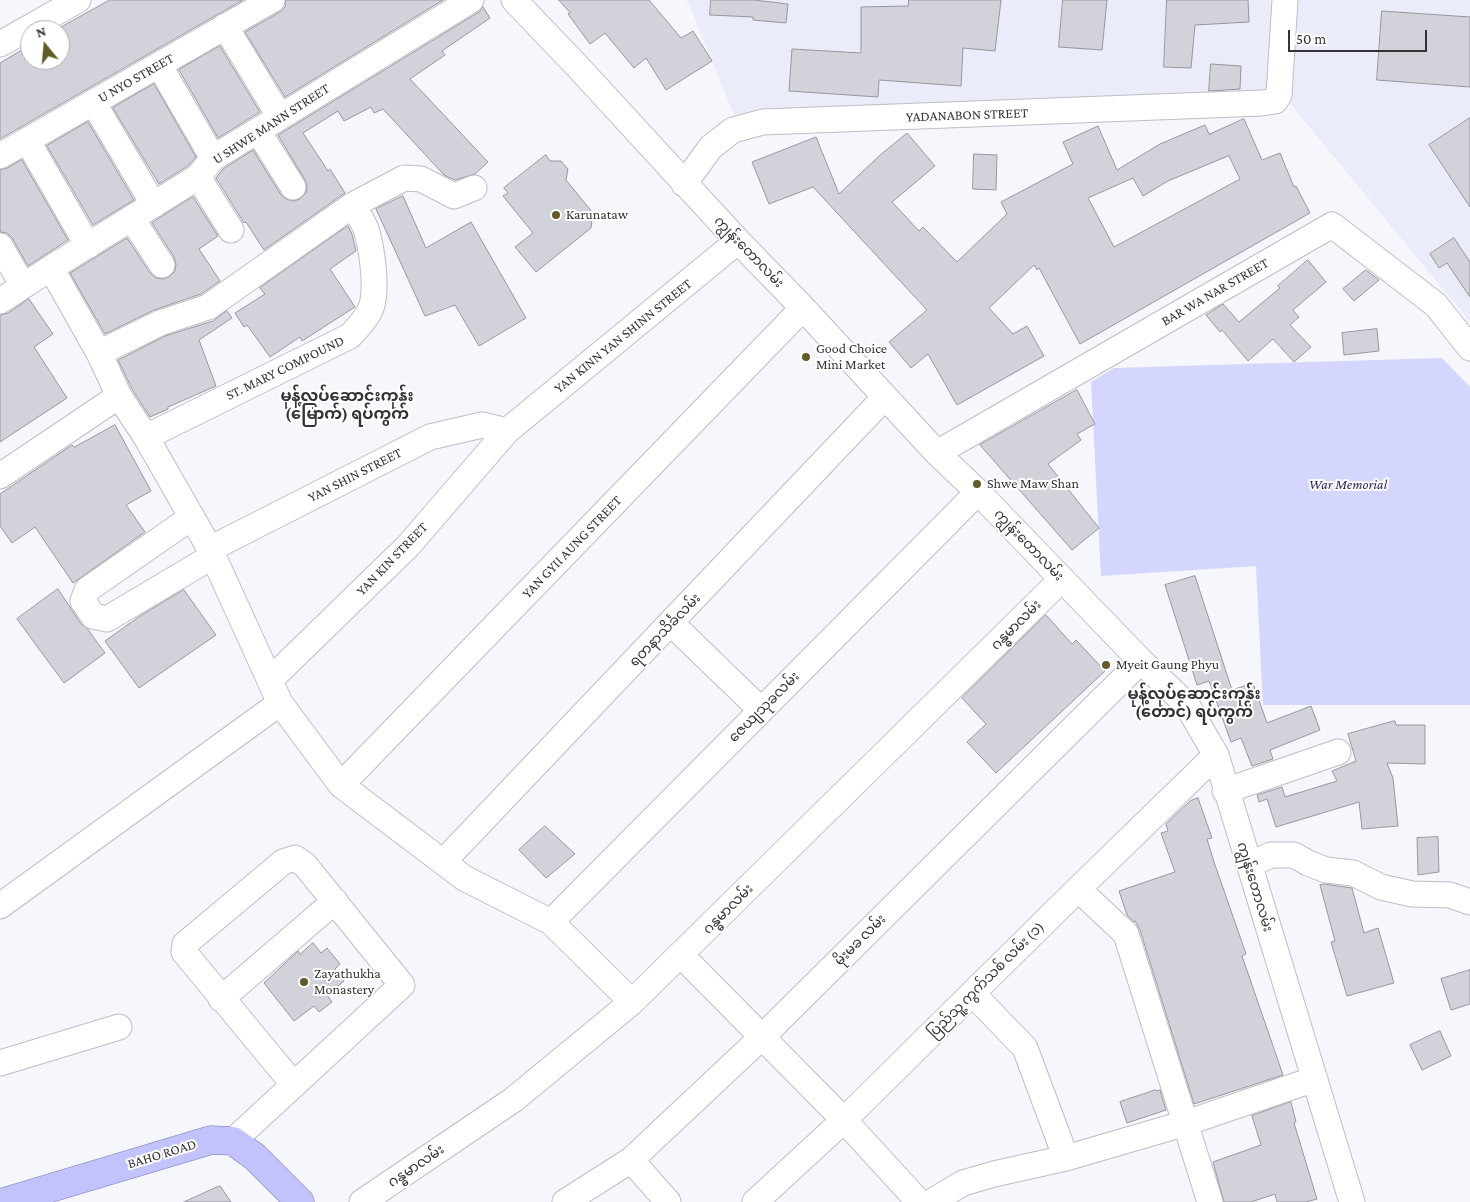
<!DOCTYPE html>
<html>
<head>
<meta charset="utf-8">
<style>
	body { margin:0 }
	#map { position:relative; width:1470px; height:1202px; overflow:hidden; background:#f6f6fd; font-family:"Crimson Pro",serif }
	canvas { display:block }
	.north { position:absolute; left:20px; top:20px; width:50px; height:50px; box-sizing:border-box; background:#fff; border:1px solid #aeaeaf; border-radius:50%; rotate:343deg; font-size:14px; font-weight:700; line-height:20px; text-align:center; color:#343437 }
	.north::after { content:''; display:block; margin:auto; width:18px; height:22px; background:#615b27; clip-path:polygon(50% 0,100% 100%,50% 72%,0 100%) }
	.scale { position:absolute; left:1288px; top:30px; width:139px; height:22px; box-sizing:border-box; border:2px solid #343437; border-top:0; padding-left:6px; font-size:15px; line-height:18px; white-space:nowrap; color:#343437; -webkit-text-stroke:4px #fff; paint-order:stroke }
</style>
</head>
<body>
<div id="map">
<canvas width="1470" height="1202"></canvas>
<div class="north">N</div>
<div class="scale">50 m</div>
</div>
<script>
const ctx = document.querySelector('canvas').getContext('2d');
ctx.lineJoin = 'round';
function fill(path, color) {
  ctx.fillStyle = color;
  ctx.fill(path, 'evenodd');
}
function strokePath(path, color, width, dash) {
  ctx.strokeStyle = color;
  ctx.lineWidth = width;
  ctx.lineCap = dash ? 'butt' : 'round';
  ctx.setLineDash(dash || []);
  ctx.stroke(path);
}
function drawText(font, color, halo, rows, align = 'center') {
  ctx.font = font + ' "Crimson Pro","Noto Sans Myanmar",serif';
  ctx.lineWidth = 4;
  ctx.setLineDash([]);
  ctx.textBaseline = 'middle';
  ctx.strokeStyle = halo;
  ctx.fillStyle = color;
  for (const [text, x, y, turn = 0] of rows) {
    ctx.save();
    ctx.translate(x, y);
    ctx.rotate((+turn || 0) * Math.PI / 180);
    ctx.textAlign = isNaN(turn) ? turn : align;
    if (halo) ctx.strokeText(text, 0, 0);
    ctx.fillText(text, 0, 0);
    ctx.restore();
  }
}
fill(new Path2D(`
	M687,0h783v322l-182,-221 -554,14z`), '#eaecfa');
fill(new Path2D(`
	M1442,358l28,29v318h-207l-7,-139 -155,10 -10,-194 23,-14z`), '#d4d6fe');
const building = new Path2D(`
	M110,0h133l-243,139v-76l30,-18v15h30v-32z
	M286,0h157l-158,97 -40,-65 35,-20 5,-5z
	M559,0h90l32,38 12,-7 19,30 -46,29 -20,-32 -12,10 -29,-35 -15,11 -22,-30 2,-1z
	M711,0h43l34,4 -2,19 -33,-3v-3l-43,-2z
	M909,0h92l-6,51 -32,-3 -2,38 -82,-6 -1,17 -89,-6 3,-42 69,4v-46l47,-1z
	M1063,0h44l-5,50 -43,-3z
	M1167,0h81l1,22 -54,3 -4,43 -27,-1z
	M483,7l7,11 -48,33 3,4 -35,24 78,83 -13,12 -20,6 -11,-5 -61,-66 -9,4 -3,-6 -27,14 -6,-10 -35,22 25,38 2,-2 15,24 -81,57 -18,-28 -2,1 -28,-45 7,-9 30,-19 28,45 5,4 7,2 7,-2 6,-6 1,-6 -2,-7 -27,-45 201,-123z
	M1382,11l88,6v70l-93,-7z
	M220,46l40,66 -42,26 -39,-68z
	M1211,64l30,2 -1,23 -31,2z
	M154,84l42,73 -8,9 -29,18 -46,-76z
	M1470,118v89l-41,-62z
	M1244,119l18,41 18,-7 14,34 2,-1 14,27 -230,131 -41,-76 -2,2 -3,-5 -45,43 24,26 14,-8 17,30 -87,49 -29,-51 -17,14 -22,-26 38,-32 -114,-123 -44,17 -17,-42 64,-25 23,57 40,-38 28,-23 28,33 -43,36 27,29 4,-4 34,35 50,-48 -6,-12 72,-38 -10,-22 35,-16 19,44 43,-26 45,-19 4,9zM1229,156l11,23 -126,68 -26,-49 45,-20 10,18 25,-15z
	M88,122l46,78 -41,25 -46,-79z
	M974,154l23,1 -1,35 -23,-1z
	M546,155l4,6h11l7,8 -2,11 27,33 -2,15 -55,44 -21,-25 18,-14 -30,-37 5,-3 -4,-5z
	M22,160l46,80 -40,26 -16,-28 -5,-5 -7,-1v-62l7,-2z
	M403,196l23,52 45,-26 55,96 -47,28 -24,-41 -30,11 -49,-107z
	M193,197l25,39 -19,13 21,32 -19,13 -47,16 -49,24 -35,-61 57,-35 23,35 6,5 7,1 6,-2 6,-6 1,-7 -2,-7 -22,-34z
	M348,226l4,8 4,17 -26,18 25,38 -53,34 -2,-4 -30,20 -23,-32 -3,2 -9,-14 30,-19 -5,-6z
	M1454,238l16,24v35l-23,-34 -8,5 -9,-14z
	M1308,260l18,22 -33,28 6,7 -9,8 21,22 -17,15 -21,-23 -25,22 -26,-31 -2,2 -14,-17 17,-11 16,18 41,-34 -2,-2z
	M1366,270l13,10 -25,21 -11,-12z
	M29,299l24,35 -19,13 33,51 -67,44v-127l8,-2z
	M227,311l5,7 -33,22 17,46 -48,21v2l-18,8 -18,-28 -14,-29 47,-24 48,-15z
	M1377,329l2,22 -35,4 -2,-22z
	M1077,390l18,34 -18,10 4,6 -33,24 51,64 -27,22 -92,-105z
	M115,425l36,66 -25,14 19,27 -72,51 -38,-56 -23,16 -12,-17v-32l72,-49 2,2z
	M1195,576l37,114 21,-7 14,40 44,-17 9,24 -50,20 3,9 -21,7 -11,-28 -10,4 -22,-61 -12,4 -32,-100z
	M58,589l23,35 5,3 19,26 -41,30 -47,-64z
	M184,590l32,45 -77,53 -34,-47 35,-25z
	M1046,615l26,29 4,-4 29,31 -109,102 -29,-31 19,-18 -24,-26z
	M1395,721l1,4h29v39l-38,-1 6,15 5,48 -36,3 -3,-27 -83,25 -9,-28 -8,3 -2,-7 25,-8 3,10 52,-16 -5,-10 24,-10 -8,-27z
	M1198,798l14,40 -5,1 7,23 32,92 -4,2 41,119 -89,29 -54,-174 -5,-9 -1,1 -7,-7 -8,-24 56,-19 -14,-39 7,-2 -2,-7 24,-23z
	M545,826l30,28 -29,24 -27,-28z
	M1438,837l1,35 -21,3 -1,-37z
	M1324,884l28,4 12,45 14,-5 16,55 -47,13 -16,-54 4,-1 -15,-56z
	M313,943l8,10 6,-5 13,16 -5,5 9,12 -17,14 5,7 -13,10 -5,-6 -20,15 -30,-38 34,-32 2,3z
	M1470,970v34l-19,6 -10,-31z
	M1440,1031l11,25 -29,14 -12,-25z
	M1156,1090l1,1 3,-1 6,20 -39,13 -7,-21z
	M1291,1102l5,20 -2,1 23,76 -11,3h-29l-2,-8 -24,8h-27l-11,-40 48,-17 -9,-29z
	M220,1186l11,16h-47z`);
fill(building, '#d2d3da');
strokePath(building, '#97979e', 1);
const minor = new Path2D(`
	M514,0l65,68 159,173 65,67 134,145 41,39 163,169 46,44 29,50 136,447
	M225,26l55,91
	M0,44l78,-44
	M159,65l54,93
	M93,102l61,103
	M258,131l35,56
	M27,140l61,106
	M0,156l272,-156
	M198,177l33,53
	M684,184l27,-37 22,-17 30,-8 499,-19 13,-2 4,-6 6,-95
	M132,219l30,46
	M0,246l23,40
	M51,268l48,85 20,43 27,41 64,112 70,154 61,82 123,93 87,44 81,80
	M0,301l51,-33 147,-91 15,-19 258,-158
	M99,353l61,-30 48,-16 145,-102 51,-27 17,1 33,17 20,-8
	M146,437l204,-101c8,-9 18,-18 22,-31 5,-19 0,-57 -6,-76 -3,-8 -9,-16 -13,-24
	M937,453l395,-228 104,80 34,43
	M0,476l119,-80
	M192,517l-105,73 -4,11 10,15 14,3 106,-63
	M210,549l220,-112 52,-12 25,6
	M671,623l90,87
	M270,680l138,-134 99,-115 231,-190
	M341,785l462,-477
	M1225,791l113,-39
	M443,862l442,-465
	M1249,865l22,-10h23l14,8 18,7 27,3 28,14 31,7 38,1 20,7
	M1078,889l48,45 84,268
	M0,906l280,-203
	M551,922l427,-430
	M681,955l163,165 75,82
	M973,994l52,54 41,110
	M221,999l114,-98
	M0,1063l119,-36
	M233,1141l169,-156 -97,-120 -10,-7 -12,4 -98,82 -1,8 110,133
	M631,1160l37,42
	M362,1202l151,-102 119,-98 430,-423
	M565,1202l66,-42 131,-123 379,-376
	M755,1202l89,-82 234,-231 138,-134
	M931,1202l32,-19 31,-9 72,-16 120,-35 129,-44`);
const major = new Path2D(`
	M4,1202l207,-62 22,1 22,16 45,45`);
strokePath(minor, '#bdbec4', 27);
strokePath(major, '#7677b6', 29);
strokePath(minor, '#fff', 25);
strokePath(major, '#c2c3fc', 28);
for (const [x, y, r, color] of [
	[556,215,5,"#615b27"],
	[806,357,5,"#615b27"],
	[977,484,5,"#615b27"],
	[1106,665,5,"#615b27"],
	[304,982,5,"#615b27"]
]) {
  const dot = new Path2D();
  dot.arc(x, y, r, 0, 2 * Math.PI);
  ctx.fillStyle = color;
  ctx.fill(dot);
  strokePath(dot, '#fff', 2);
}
drawText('14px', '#343437', '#fff', [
	["U NYO STREET",136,78,-30],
	["YADANABON STREET",967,115,-2],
	["U SHWE MANN STREET",271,124,-33],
	["ကျွန်းတောလမ်း",749,252,46],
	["BAR WA NAR STREET",1215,292,-30],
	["YAN KINN YAN SHINN STREET",623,336,-39],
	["ST. MARY COMPOUND",285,368,-26],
	["YAN SHIN STREET",355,475,-27],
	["ကျွန်းတောလမ်း",1029,545,46],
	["YAN GYII AUNG STREET",572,547,-46],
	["YAN KIN STREET",392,559,-46],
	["ဂန္ဓမာလမ်း",1016,625,-45],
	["ရတနာသိင်္ခလမ်း",665,630,-46],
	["ဇေယျသုခလမ်း",764,707,-45],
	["ကျွန်းတောလမ်း",1255,887,73],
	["ဂန္ဓမာလမ်း",728,909,-45],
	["မိုးမခ လမ်း",860,940,-45],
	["ပြည်သူ့ ကွက်သစ် လမ်း (၁)",986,980,-45],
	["BAHO ROAD",162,1154,-17],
	["ဂန္ဓမာလမ်း",416,1166,-34]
]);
drawText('14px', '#343437', '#fff', [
	["Karunataw",566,215],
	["Good Choice",816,349],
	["Mini Market",816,365],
	["Shwe Maw Shan",987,484],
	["Myeit Gaung Phyu",1116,665],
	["Zayathukha",314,974],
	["Monastery",314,990]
], 'left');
drawText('italic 14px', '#2c2668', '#fff', [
	["War Memorial",1348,485]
]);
drawText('bold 16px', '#343437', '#fff', [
	["မုန့်လုပ်ဆောင်းကုန်း",347,396],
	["(မြောက်) ရပ်ကွက်",347,414],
	["မုန့်လုပ်ဆောင်းကုန်း",1194,694],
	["(တောင်) ရပ်ကွက်",1194,712]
]);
</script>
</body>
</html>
